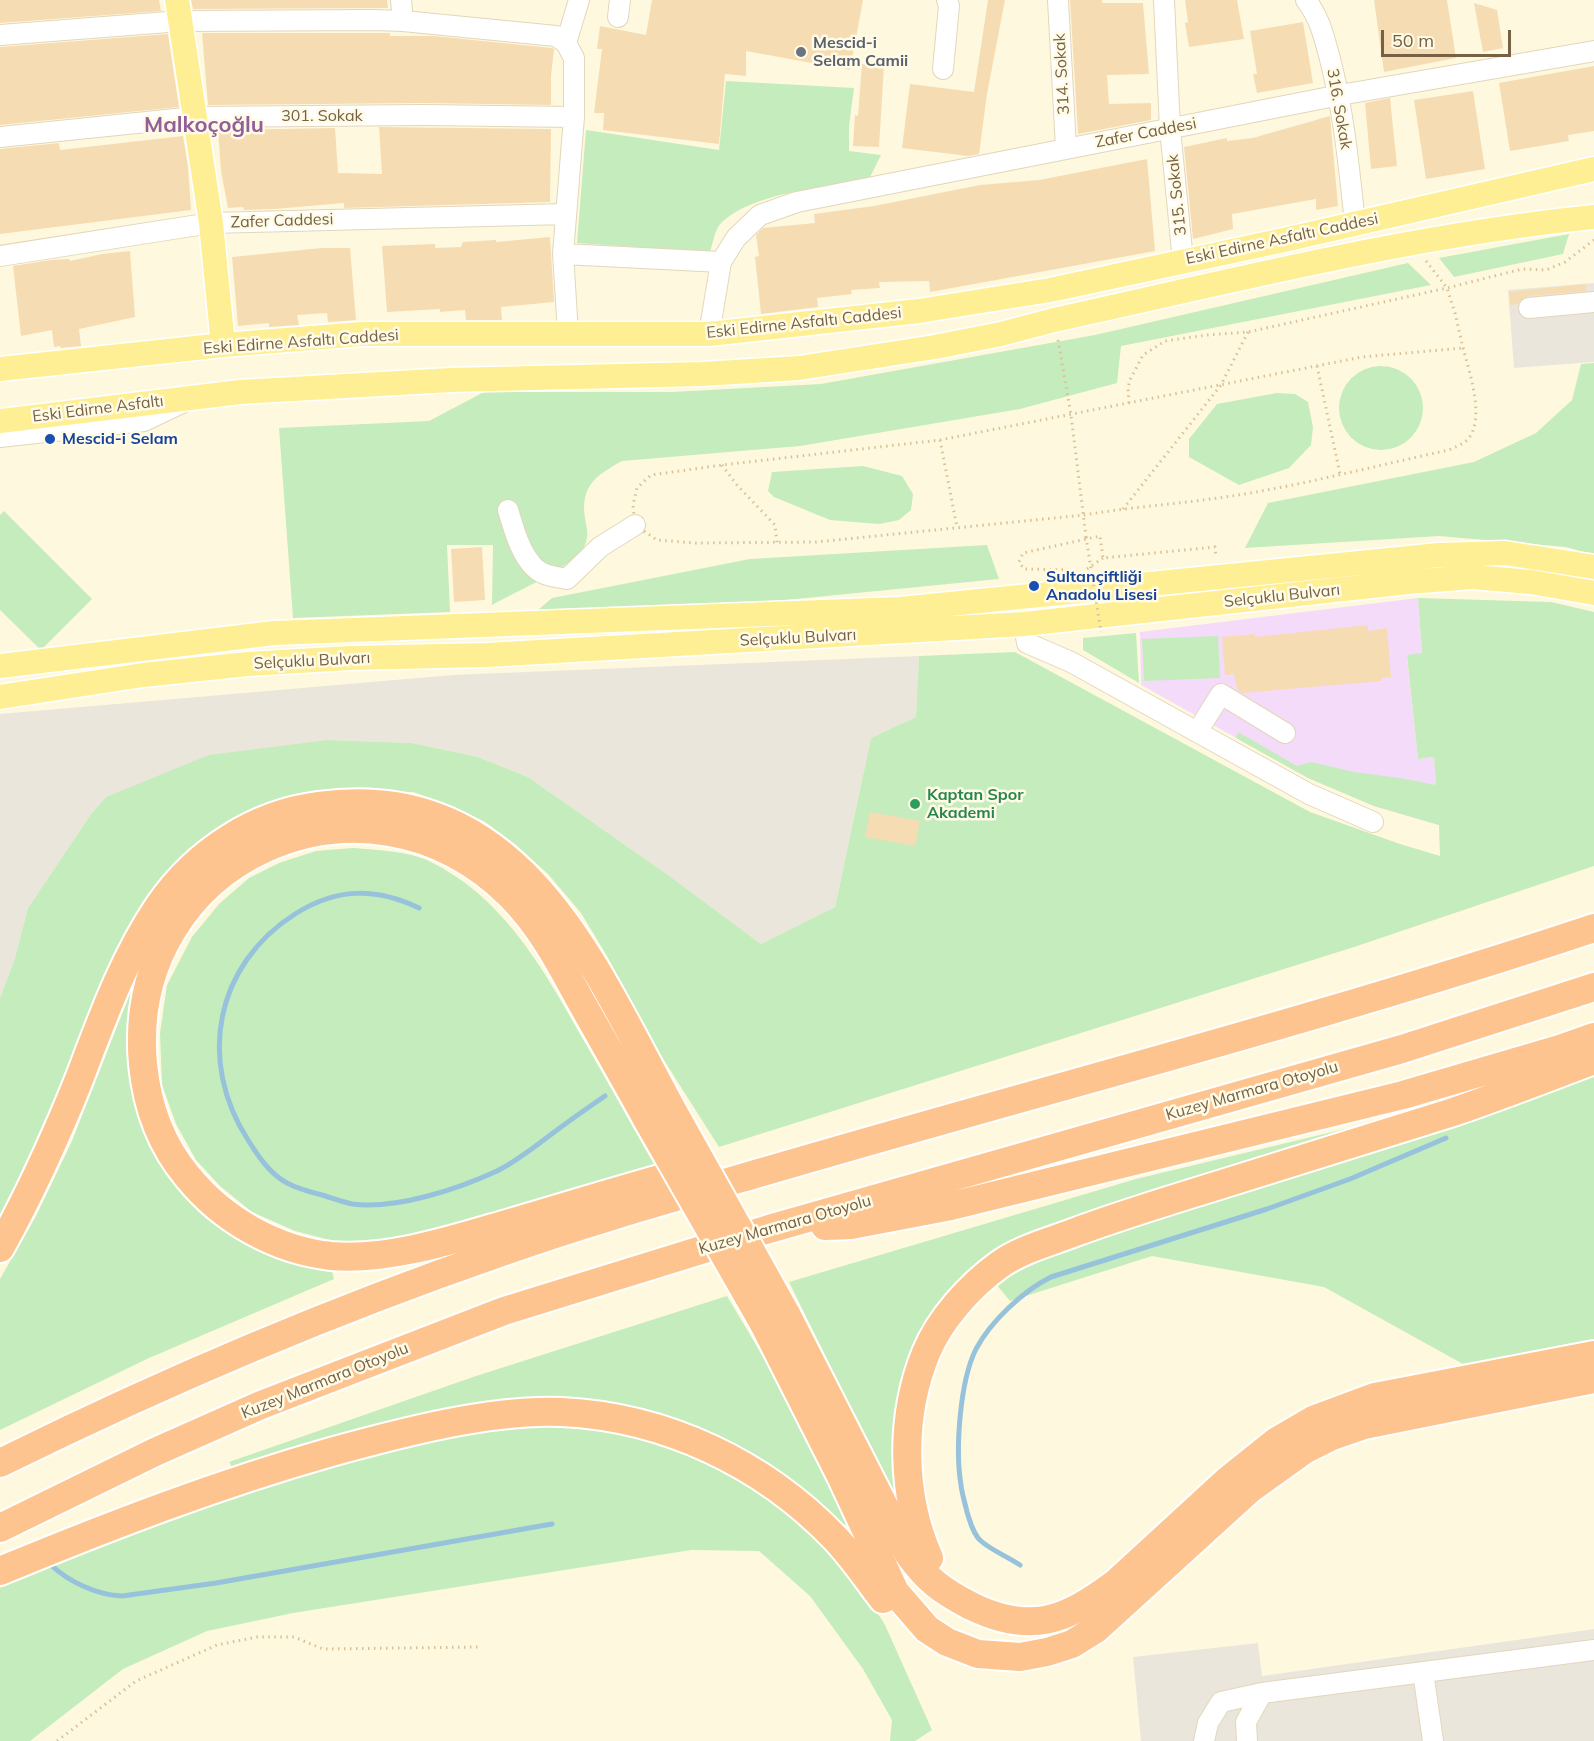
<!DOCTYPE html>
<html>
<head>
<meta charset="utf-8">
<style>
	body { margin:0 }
	#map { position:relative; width:1594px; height:1741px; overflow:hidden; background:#fef9de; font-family:Mulish,sans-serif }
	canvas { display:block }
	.scale { position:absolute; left:1381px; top:30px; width:130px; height:27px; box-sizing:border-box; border:3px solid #766144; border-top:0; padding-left:8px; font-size:18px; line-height:21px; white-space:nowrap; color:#766144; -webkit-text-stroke:4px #fffbe6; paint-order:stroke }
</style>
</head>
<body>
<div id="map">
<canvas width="1594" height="1741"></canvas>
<div class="scale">50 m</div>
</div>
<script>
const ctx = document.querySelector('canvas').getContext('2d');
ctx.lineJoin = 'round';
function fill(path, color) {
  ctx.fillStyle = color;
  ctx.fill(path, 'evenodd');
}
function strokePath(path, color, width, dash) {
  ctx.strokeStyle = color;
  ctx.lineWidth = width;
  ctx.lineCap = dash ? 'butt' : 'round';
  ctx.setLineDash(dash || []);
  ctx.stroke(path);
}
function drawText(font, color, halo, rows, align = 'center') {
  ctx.font = font + ' Mulish,sans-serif';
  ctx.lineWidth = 5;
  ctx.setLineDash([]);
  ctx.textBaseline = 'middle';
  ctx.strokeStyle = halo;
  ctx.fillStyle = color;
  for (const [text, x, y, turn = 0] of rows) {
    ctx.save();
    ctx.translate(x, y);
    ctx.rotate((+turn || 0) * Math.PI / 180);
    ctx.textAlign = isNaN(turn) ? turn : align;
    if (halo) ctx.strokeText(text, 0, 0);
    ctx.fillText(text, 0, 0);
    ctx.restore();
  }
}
fill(new Path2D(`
	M1594,283v79l-80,6 -6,-78z
	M919,656l-3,61 -45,21 -36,169 -74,37 -93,-69 -140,-98 -50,-20 -66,-14 -84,-3 -222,57 -15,17 -63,94 -14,53 -14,37v-284l453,-39z
	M1594,1629v112h-453l-8,-84 125,-14 4,33z`), '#ebe6db');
fill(new Path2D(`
	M1418,598l4,55 -15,3 11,103 16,-2 5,68 -65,-19 -66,-28 -167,-93 -1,-53z`), '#f5dbfa');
fill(new Path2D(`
	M726,81l128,7 -5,38v25l32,4 -13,26c-43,6 -113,11 -146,41 -7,6 -9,21 -12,30l-133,-9 9,-113 133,20z
	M1569,234l-6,20 -109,23 -15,-19z
	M1408,263l23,22 -310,61 -4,37 -97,26 -220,37 -178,15c-25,14 -42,24 -37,57 2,13 5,18 -2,31 -12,19 -70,44 -91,56l1,-60h-46l3,67 -157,6 -14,-190 150,-7 55,-29h188l149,-8 274,-49z
	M1594,363v192l-28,-8 -127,-11 -194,12 23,-45 206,-41 62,-29 36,-33 9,-36z
	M1339 408a42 42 0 1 1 84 0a42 42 0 1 1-84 0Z
	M1277,393l18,1 13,8 5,25 -2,18 -22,23 -50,17 -50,-28v-18l28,-35z
	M863,466l39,10 11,18 -2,16 -12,10 -20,4 -49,-4 -56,-23 -6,-6 4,-19z
	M4,511l88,88 -51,51 -41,-40v-95z
	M987,545l12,34 -224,22 -237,9 14,-12 198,-39z
	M1418,598l133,4 43,10v254l-240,81 -635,200 -59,-93 -53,-98 -26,-43 -33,-39 -32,-29 -31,-23 -33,-16 -39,-14 -62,-2 -62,9 -103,56 -34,36 -43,73 -61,150 -48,105v-221l14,-37 14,-53 63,-94 15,-17 103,-42 119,-15 84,3 66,14 50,20 140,98 93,69 74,-37 36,-169 45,-21 3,-61 96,-4 295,160 90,32 40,12 -1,-31 -65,-19 -66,-28 -72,-40 2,-6 59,34 14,-4 43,10 46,6 36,7 -2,-28 -16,2 -11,-104 15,-2z
	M1136,633l3,50 -56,-33v-12z
	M1218,636l2,42 -76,3 -2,-42z
	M353,848c23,2 55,3 76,13 78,38 117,113 158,185 23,40 45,80 68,120l-231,72 -75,7 -54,-14 -43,-19 -32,-26 -24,-26 -20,-36 -14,-39 -2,-52 7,-48 25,-48 27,-33 30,-26 30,-15 37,-12z
	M133,986c-3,24 -8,49 -5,73 1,13 7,27 10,40 5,17 9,36 16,52 23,53 76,92 129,110 16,6 33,8 49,10l2,8 -185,79 -149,72v-151l36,-63 36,-75z
	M1594,1073v268l-131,23 -139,-77 -172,-31 -142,45 -14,-17 34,-24 304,-101 117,-31z
	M1374,1122l-49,19 -274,88 -147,144 -9,40v48l4,44 -110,-223 347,-103z
	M727,1296l67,113 54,114 -8,4 -225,-120 -381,63 -5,-8 247,-86z
	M533,1425l75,4 37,9 87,33 67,46 61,68 25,40 47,105 -17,11h-25l2,-21 -29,-51 -53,-73 -51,-45 -68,-1 -398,63 -86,18 -84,38 -93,72h-30v-153l53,-26 167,-63 187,-54z`), '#c5ecbc');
strokePath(new Path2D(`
	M419,908c-44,-21 -83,-20 -124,6 -80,51 -98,147 -47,226 10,16 22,34 39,43 11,6 23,9 35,12 10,3 20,7 30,9 43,6 106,-15 145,-33 22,-11 41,-27 60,-41 16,-12 32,-23 48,-34
	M51,1565c18,17 46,30 71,31l94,-13 336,-59
	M1020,1565c-12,-8 -29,-15 -39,-24 -8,-7 -11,-20 -14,-29 -2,-9 -5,-18 -6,-27 -6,-36 -1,-104 15,-136 15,-28 47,-58 75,-72l216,-68 83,-30 96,-41`), '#97c2db', 5);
fill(new Path2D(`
	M0,0h159l2,11 -161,12z
	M191,0h196l1,8 -195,1z
	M652,0h211l-13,70 -104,-19v25l-21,-2 -6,70 -116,-14 1,-17h-10l8,-64h-5l3,-23 46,9z
	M988,0h17l-18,94 -8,60 -11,2 -66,-8 8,-64 64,8z
	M1070,0h32v3h41l6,71 -42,1 2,29 42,-1v17l-73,14z
	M1185,0h52l7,39 -55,8 -4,-24 3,-1z
	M1374,0h73l9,58 -72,14z
	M1474,3l23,7 6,38 -20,4z
	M1303,22l10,61 -56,10 -4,-19h4l-7,-43z
	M202,33h188v3h44l118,12 2,1 -3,27v29l-128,-2 -215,2z
	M168,34l11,73 -179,18v-78z
	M862,64l22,1 -5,82 -26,-1 2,-31 3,1z
	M1594,66v65l-26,4 1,6 -59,10 -11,-68z
	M1473,91l12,78 -59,10 -12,-79z
	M1390,98l7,68 -26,3 -6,-66z
	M1330,116l8,90 -22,4v-11l-84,15 1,15 -40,10 -9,-92 43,-9v3l26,-3z
	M379,127l172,2 -1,73 -206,6v-5l-69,6 -31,1 -1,-3 -15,1 -7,-37 -3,-41 117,-2 3,45 44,1z
	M183,136l5,31 3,43 -191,24v-85l59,-6 1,7z
	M1147,159l8,92 -225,41 -1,-11 -50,1 1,6 -29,2 1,4 -35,4 1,9 -57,7 -6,-57 4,-1 -3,-21 7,-7 52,-5 -1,-9 60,-8 106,-21 59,-5z
	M550,237l4,65 -53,5 1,13h-36l-1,-10 -25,2v-3l-53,3 -5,-66 53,-2v4l26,-1 2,-5 33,-2v2z
	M322,248h28l6,72 -28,2 -1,-9 -30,2 2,10 -30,2v-4l-31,3 -6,-69z
	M130,251l5,66 -56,12 2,17 -20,2 -1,-2 -6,1 -2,-17 -31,6 -8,-70 38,-6 18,-1 1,2 32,-7z
	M1585,284l1,7 -58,5 -6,3 -4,5 -8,1 -1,-13z
	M482,547l3,53 -31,2 -3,-53z
	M1368,625v6l19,-3 4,49 -9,1v3l-140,12 -5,-4 -3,-15 -9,1 -3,-38 33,-3v3z
	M870,812l50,9 -5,25 -50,-9z`), '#f6dcb3');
const minor = new Path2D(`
	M401,0l2,21
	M1058,0l8,148
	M1164,0l6,129 13,132
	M1306,0c14,18 18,37 24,59 14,54 19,109 25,164
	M618,17l2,-17
	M0,35l181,-14 193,-1 29,1 153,15 10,7 8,15v59l-11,137 5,79
	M566,43l13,-43
	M943,69l6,-63 -2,-6
	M0,137l195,-20 228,-2 151,2
	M563,254l158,8
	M0,256l211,-33 355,-9
	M1529,308l65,-6
	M709,334l12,-72 15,-24 24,-23 37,-13 543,-107 254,-44
	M0,437l144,-16 40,-19
	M508,510c6,19 12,44 27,58 8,8 21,9 32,11l33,-32 35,-22
	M1024,624l3,19 44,19 238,132 64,28
	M1197,732l24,-38 64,39
	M1423,1672l10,69
	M1204,1741l4,-18 13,-21 41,-9 332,-43
	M1247,1741l-1,-19 16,-29`);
const major = new Path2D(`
	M177,0l34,223 12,122
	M0,369l223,-24 139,-11h347l210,-23 131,-21 234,-50 310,-71
	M0,421l240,-29 211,-12 251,-6 97,-6 136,-21 66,-13 53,-14c178,-39 359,-85 540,-103
	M0,666l274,-33 626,-24 539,-54 66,-2 89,14
	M0,697l143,-22 105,-11 102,-6 137,-3 537,-31 384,-42 64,-5 59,5 63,11`);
const highway = new Path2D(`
	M647,1119c-22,-40 -45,-80 -68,-121 -19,-35 -39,-73 -68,-102 -146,-146 -387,-37 -368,168 4,42 18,81 45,113 35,43 88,73 143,79 58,5 124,-17 179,-33 58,-17 116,-35 175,-51h16
	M825,1226l26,-1 100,-19 452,-111 157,-46 34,-12
	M0,1248c30,-54 55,-109 78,-166 23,-60 45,-123 81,-176 37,-54 96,-92 160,-100 201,-27 273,157 352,302
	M786,1314l122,239c19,27 34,38 63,53 60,29 94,15 145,-23l111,-102 50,-40 36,-21 62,-23 219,-42
	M763,1322l78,154 54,116 32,37 20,13 31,12 42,3 27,-5 25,-8 24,-15 155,-141 53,-38 28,-14 32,-11 230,-46
	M0,1463c162,-80 328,-151 499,-210 87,-31 177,-56 267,-82 276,-81 555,-152 828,-243
	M0,1528l155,-76 106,-47 243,-94 265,-82 633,-180 192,-62
	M929,1558c-28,-63 -29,-141 -3,-205 14,-34 44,-67 73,-88 21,-15 47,-22 71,-31 48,-18 97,-33 146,-48 78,-24 156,-48 234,-73 48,-16 96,-35 144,-53
	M0,1571c109,-45 218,-87 331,-119 69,-19 159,-43 231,-40 103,5 201,51 273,126 18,19 32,40 48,61`);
strokePath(minor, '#e3d6ba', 22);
strokePath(major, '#fff', 27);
strokePath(highway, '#fff', 32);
strokePath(new Path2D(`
	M1426,261l21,27 8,25 8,35
	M1058,340l13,75 15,122
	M1463,348c6,23 24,74 3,93 -5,4 -11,6 -17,9 -75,16 -149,36 -224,47 -47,7 -94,10 -141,18l-268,27 -120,1 -39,-3 -22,-15 -2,-20 4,-17 14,-13 71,-10 218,-25 422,-83z
	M1317,366l23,108
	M1129,403l-1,-15 2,-8 13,-25 22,-14 42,-6 41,-3 199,-44 75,-19 24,1 19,-8 29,-22
	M940,440l17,87
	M722,465l14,19 39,41 2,18
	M1123,509l98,-124 27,-53
	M1087,569l16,-11
	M1069,570l-45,-1 -5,-7 4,-9 77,-17 3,22 112,-11 1,10
	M57,1741l79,-60 81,-36 40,-8h37l29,12 155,-2`), '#dac097', 3, [1.5, 4.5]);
strokePath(minor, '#fff', 20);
strokePath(major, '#ffef94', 24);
strokePath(highway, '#fec48f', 28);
const highwayBridge = new Path2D(`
	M671,1108l115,206
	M647,1119l116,203`);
strokePath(highwayBridge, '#fff', 32, []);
strokePath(new Path2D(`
	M1086,537l15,95`), '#dac097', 3, [1.5, 4.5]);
strokePath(highwayBridge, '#fec48f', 28);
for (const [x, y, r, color] of [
	[801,52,6,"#6b7280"],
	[50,439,6,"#1a4fb4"],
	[1034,586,6,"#1a4fb4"],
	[915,804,6,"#2e9e5b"]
]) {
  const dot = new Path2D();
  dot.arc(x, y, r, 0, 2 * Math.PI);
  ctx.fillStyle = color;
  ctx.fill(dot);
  strokePath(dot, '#fffbe6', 2);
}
drawText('bold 16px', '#5b616d', '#fffbe6', [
	["Mescid-i",813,43],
	["Selam Camii",813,61]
], 'left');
drawText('16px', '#766144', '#fffbe6', [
	["314. Sokak",1062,74,-93],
	["316. Sokak",1339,109,80],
	["301. Sokak",322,116],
	["Zafer Caddesi",1146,133,-11],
	["315. Sokak",1177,195,-96],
	["Zafer Caddesi",282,221,-2],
	["Eski Edirne Asfaltı Caddesi",1282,239,-12],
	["Eski Edirne Asfaltı Caddesi",804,323,-6],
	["Eski Edirne Asfaltı Caddesi",301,342,-4],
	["Eski Edirne Asfaltı",98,409,-7],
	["Selçuklu Bulvarı",1282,596,-6],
	["Selçuklu Bulvarı",798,638,-3],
	["Selçuklu Bulvarı",312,661,-3],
	["Kuzey Marmara Otoyolu",1252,1091,-16],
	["Kuzey Marmara Otoyolu",785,1225,-16],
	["Kuzey Marmara Otoyolu",325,1381,-22]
]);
drawText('bold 16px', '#164399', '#fffbe6', [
	["Mescid-i Selam",62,439],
	["Sultançiftliği",1046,577],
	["Anadolu Lisesi",1046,595]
], 'left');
drawText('bold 16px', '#27864d', '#fffbe6', [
	["Kaptan Spor",927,795],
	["Akademi",927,813]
], 'left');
drawText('bold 22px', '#935f9a', '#fffbe6', [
	["Malkoçoğlu",204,125]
]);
</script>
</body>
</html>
